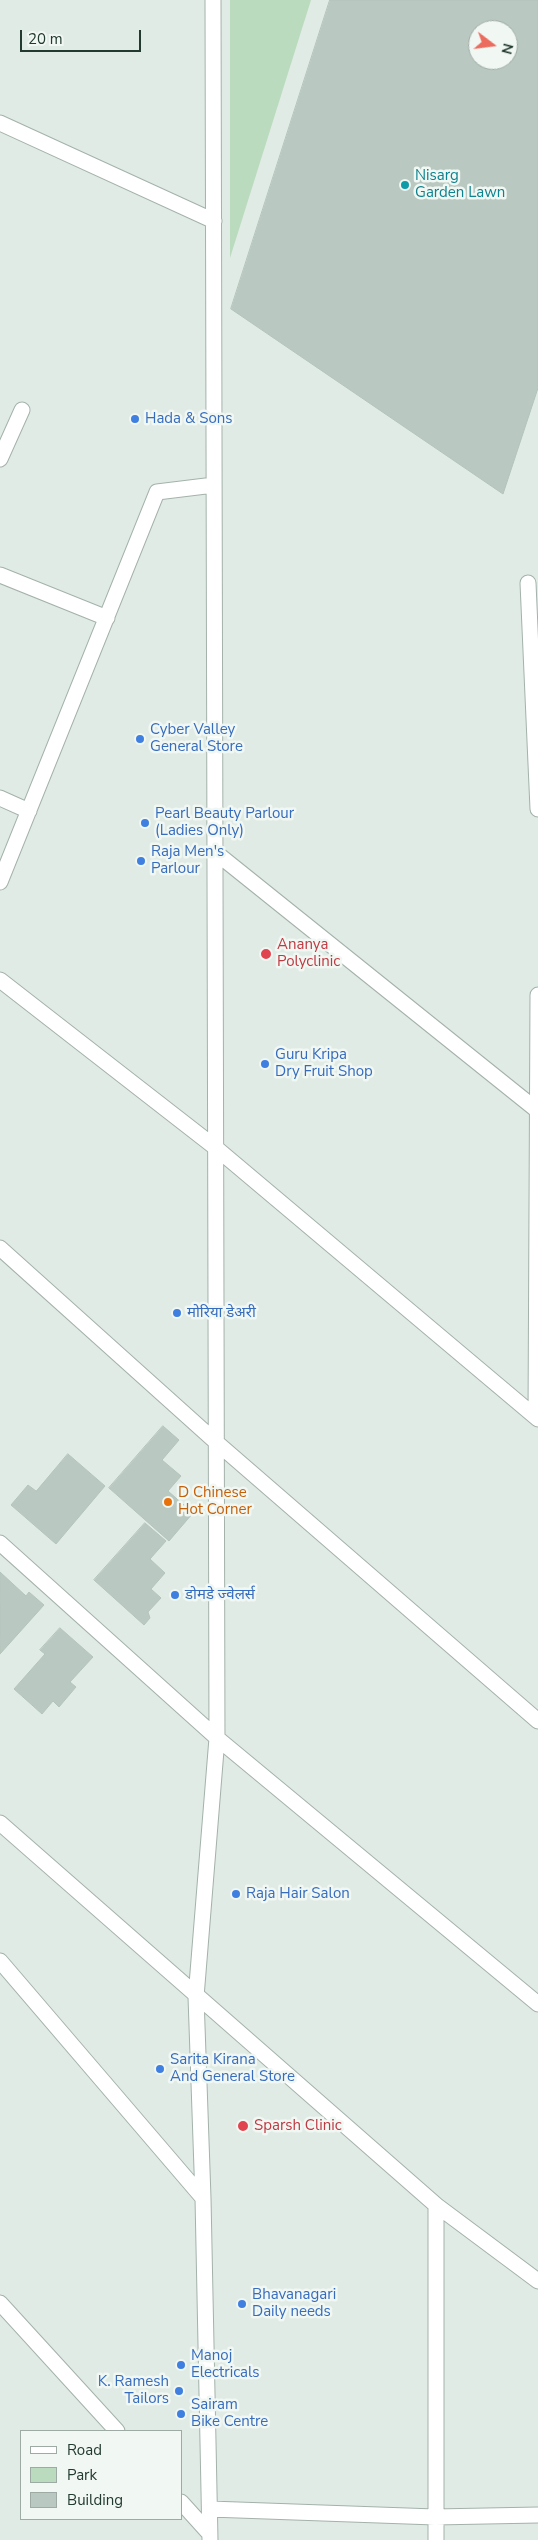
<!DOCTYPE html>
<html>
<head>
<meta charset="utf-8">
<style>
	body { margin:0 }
	#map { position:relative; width:538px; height:2540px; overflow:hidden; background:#e1ebe5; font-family:"Nunito Sans",sans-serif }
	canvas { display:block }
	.legend { position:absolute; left:20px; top:2430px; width:162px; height:90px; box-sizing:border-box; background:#f1f7f3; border:1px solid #9eaba5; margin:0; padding:6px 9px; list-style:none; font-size:15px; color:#223a30 }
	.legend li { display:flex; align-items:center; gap:10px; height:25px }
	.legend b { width:25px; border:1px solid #9eaba5 }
	.north { position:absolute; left:468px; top:20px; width:50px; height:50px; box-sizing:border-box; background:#f1f7f3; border:1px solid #9eaba5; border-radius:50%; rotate:105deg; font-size:14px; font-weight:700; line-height:20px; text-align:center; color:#223a30 }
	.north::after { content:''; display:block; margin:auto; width:18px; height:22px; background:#eb6c5e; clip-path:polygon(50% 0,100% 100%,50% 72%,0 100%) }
	.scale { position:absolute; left:20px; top:30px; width:121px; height:22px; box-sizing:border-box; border:2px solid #223a30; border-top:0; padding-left:6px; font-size:15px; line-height:18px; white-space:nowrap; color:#223a30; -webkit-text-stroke:4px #f1f7f3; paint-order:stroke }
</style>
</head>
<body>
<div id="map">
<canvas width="538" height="2540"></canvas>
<ul class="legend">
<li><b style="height:6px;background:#fff"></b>Road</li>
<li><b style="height:14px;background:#badbbe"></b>Park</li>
<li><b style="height:14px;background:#b9c8c0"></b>Building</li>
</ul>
<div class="north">N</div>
<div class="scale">20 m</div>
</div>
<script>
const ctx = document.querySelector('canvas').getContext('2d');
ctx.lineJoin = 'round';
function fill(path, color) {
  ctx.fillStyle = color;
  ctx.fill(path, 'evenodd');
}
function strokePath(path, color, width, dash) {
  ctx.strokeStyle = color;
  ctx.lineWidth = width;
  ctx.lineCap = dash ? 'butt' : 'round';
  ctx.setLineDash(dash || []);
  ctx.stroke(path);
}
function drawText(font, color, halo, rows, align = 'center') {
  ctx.font = font + ' "Nunito Sans","Noto Sans Devanagari",sans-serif';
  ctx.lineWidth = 5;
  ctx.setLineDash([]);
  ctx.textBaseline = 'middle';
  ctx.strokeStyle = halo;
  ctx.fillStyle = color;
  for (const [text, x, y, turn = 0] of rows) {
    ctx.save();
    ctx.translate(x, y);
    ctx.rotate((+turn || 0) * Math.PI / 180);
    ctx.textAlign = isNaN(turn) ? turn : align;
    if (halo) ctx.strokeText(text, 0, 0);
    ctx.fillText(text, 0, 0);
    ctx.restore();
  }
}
fill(new Path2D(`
	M230,0h81l-81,258z`), '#badbbe');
const building = new Path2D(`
	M330,0h208v388l-35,106 -272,-185zM478,30h30v30h-30z
	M163,1426l16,14 -17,20 19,16 -13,15 25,22 -24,28 -60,-53z
	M68,1454l37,32 -49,58 -45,-39 17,-20 8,6z
	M145,1523l21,18 -16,18 15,14 -14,16 10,9 -13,14 2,6 -6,7 -50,-45z
	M0,1572l26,24 3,-4 15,13 -44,49z
	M60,1628l33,29 -23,25 6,5 -17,20 -6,-6 -11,13 -28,-25 31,-35 -5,-4z`);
fill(building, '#b9c8c0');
strokePath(building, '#b3c4bb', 1);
const minor = new Path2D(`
	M0,123l214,98
	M0,459l22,-49
	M0,575l107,43
	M528,583l10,226
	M0,798l29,13
	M215,852l323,259
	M0,882l157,-390 57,-7
	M0,980l216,168 322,271
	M0,1248l216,194 322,279
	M536,1417l2,-422
	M0,1543l217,195 321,266
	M0,1823l436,382v335
	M0,1961l203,237
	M436,2205l102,76
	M0,2303l117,128
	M181,2502l28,31
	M210,2509l225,8 103,-2
	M210,2540l-7,-342 -7,-201 21,-259 -4,-1738`);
strokePath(minor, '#a4b2ab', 17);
strokePath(minor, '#fff', 15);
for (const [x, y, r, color] of [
	[405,185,5,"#0f9aa8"],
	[135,419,5,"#3f7fe0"],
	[140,739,5,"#3f7fe0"],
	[145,823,5,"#3f7fe0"],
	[141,861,5,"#3f7fe0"],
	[266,954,6,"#e0444e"],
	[265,1064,5,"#3f7fe0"],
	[177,1313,5,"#3f7fe0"],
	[168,1502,5,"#e8710a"],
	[175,1595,5,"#3f7fe0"],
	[236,1894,5,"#3f7fe0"],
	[160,2069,5,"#3f7fe0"],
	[243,2126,6,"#e0444e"],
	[242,2304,5,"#3f7fe0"],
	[181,2365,5,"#3f7fe0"],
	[179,2391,5,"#3f7fe0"],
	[181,2414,5,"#3f7fe0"]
]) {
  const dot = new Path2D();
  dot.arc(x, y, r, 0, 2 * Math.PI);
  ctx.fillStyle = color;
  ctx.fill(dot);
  strokePath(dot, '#f1f7f3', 2);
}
drawText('15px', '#0d838f', '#f1f7f3', [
	["Nisarg",415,176],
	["Garden Lawn",415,193]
], 'left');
drawText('15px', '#366cbe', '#f1f7f3', [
	["Hada & Sons",145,419],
	["Cyber Valley",150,730],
	["General Store",150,747],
	["Pearl Beauty Parlour",155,814],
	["(Ladies Only)",155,831],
	["Raja Men's",151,852],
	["Parlour",151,869],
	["Guru Kripa",275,1055],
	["Dry Fruit Shop",275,1072],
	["मोरिया डेअरी",187,1313],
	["डोमडे ज्वेलर्स",185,1595],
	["Raja Hair Salon",246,1894],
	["Sarita Kirana",170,2060],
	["And General Store",170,2077],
	["Bhavanagari",252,2295],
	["Daily needs",252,2312],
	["Manoj",191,2356],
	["Electricals",191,2373],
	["K. Ramesh",169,2382,"right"],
	["Tailors",169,2399,"right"],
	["Sairam",191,2405],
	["Bike Centre",191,2422]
], 'left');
drawText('15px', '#be3a42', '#f1f7f3', [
	["Ananya",277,945],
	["Polyclinic",277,962],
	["Sparsh Clinic",254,2126]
], 'left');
drawText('15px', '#c56008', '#f1f7f3', [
	["D Chinese",178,1493],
	["Hot Corner",178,1510]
], 'left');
</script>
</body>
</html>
